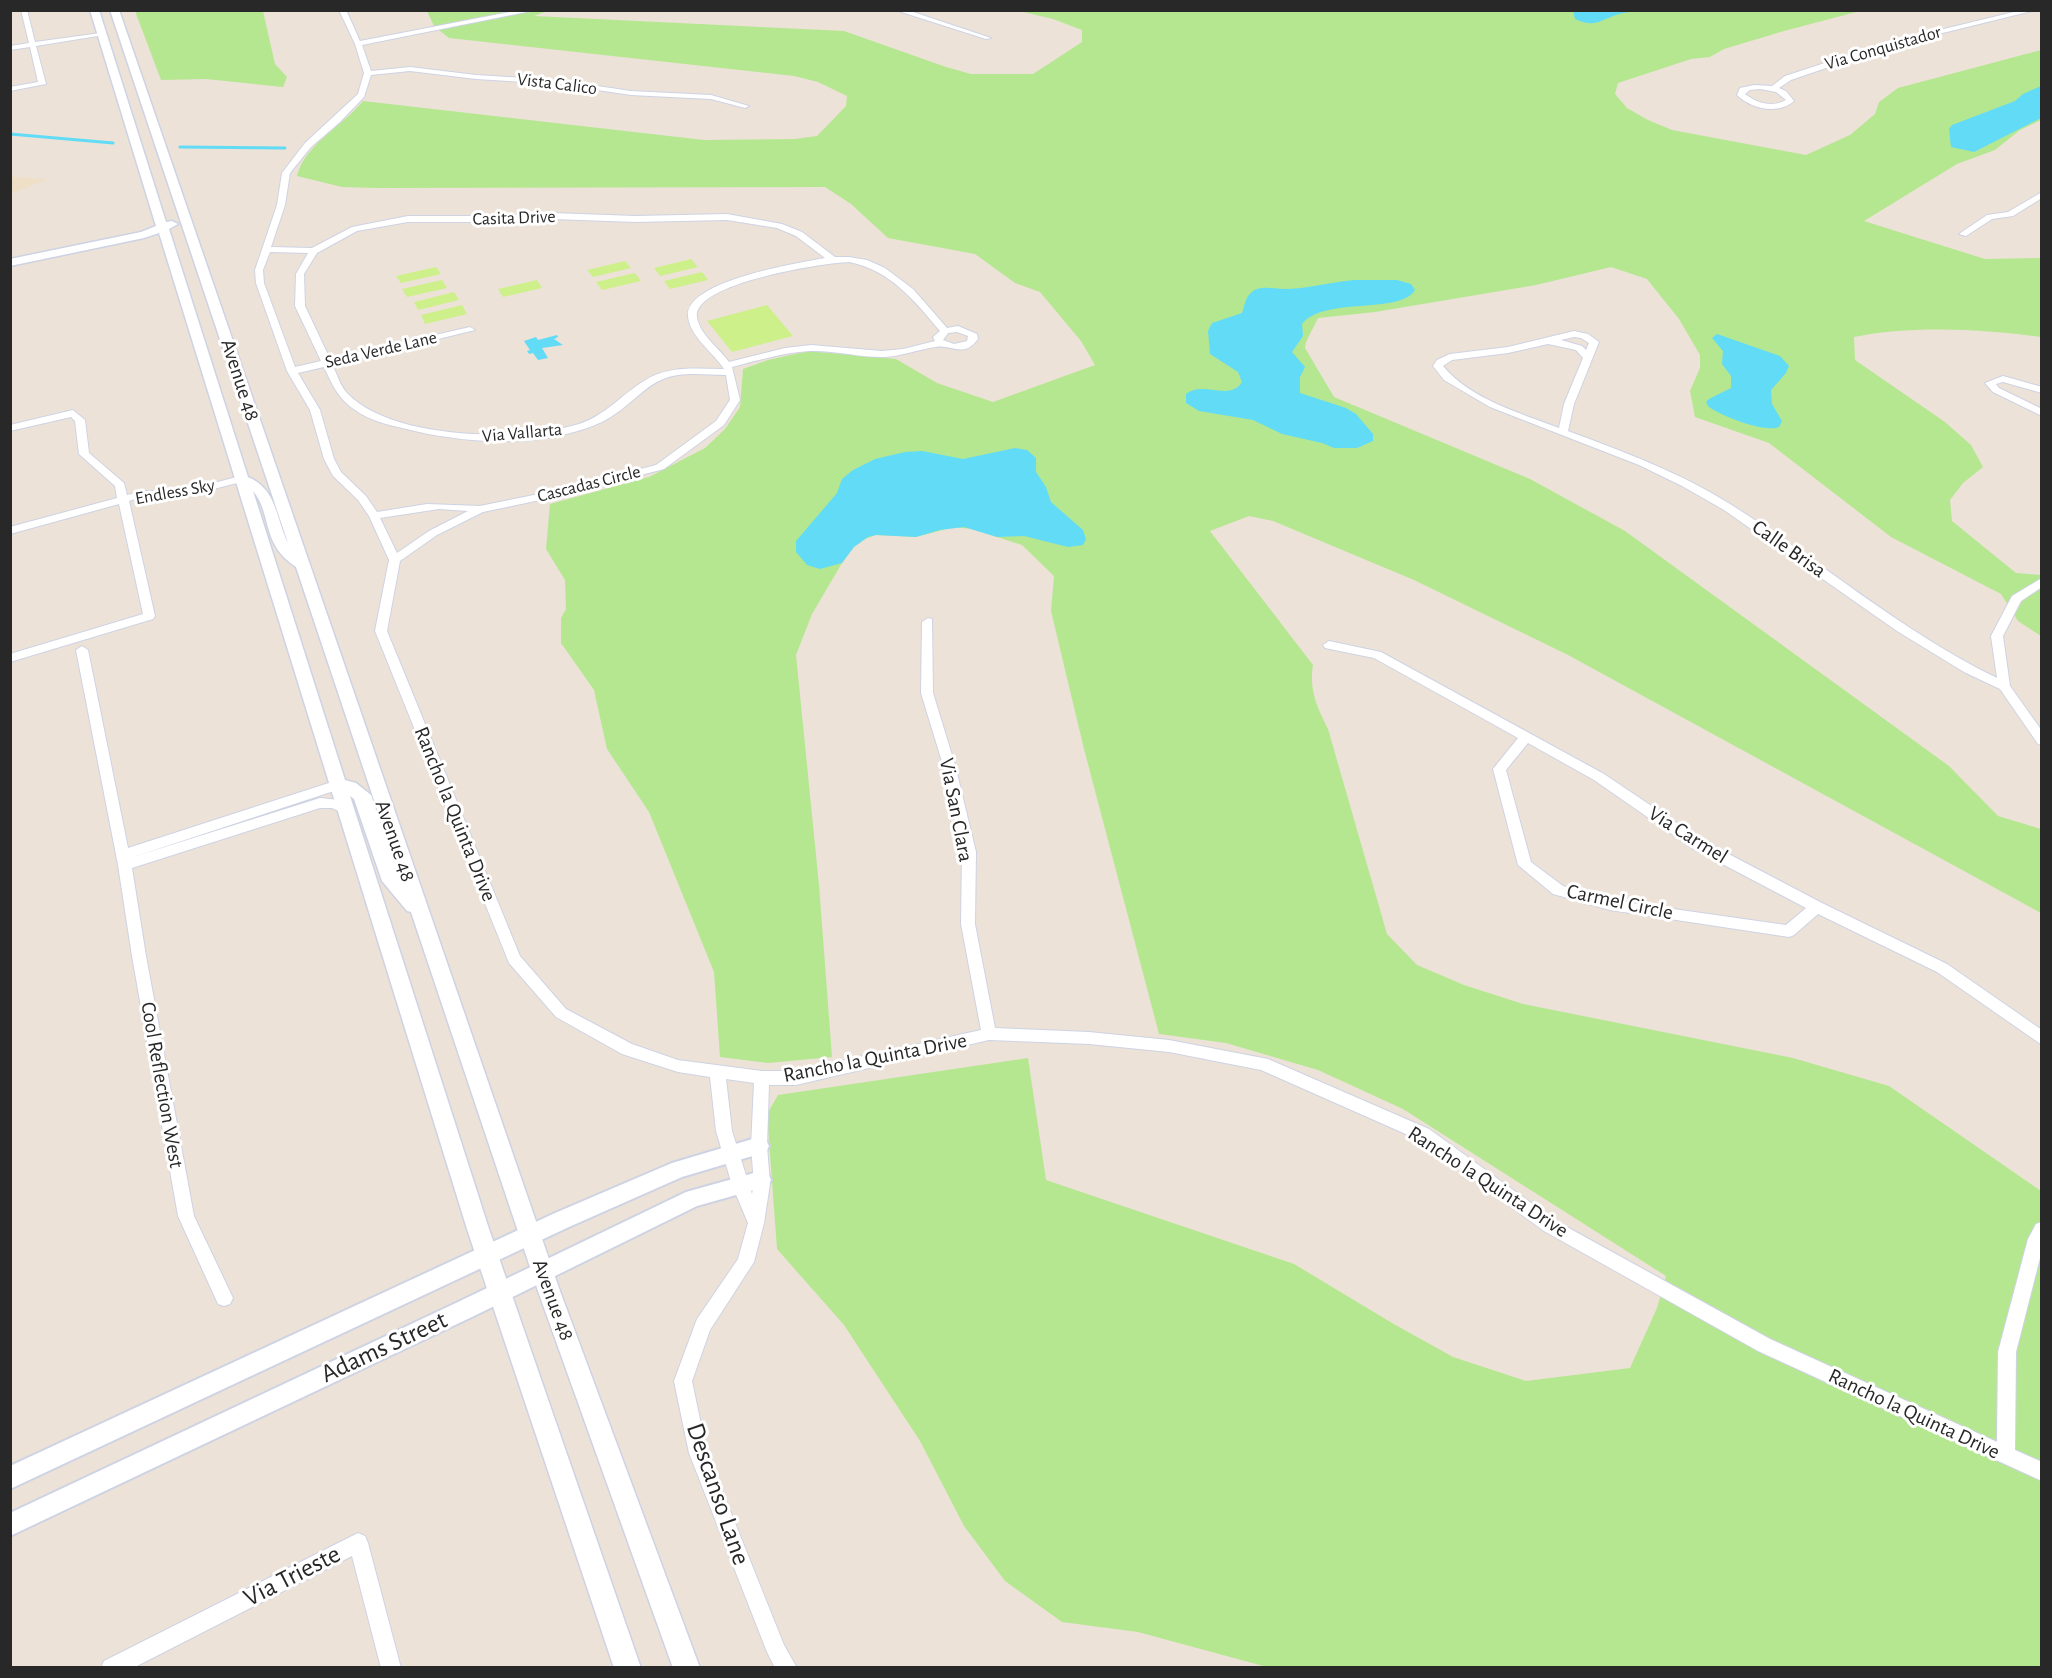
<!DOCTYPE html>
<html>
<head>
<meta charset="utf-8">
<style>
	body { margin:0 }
	#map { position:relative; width:2052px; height:1678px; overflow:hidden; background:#ece2d8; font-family:"Alegreya Sans",sans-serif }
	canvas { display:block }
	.frame { position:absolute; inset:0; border:12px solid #282828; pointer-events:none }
</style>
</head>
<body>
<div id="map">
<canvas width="2052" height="1678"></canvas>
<div class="frame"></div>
</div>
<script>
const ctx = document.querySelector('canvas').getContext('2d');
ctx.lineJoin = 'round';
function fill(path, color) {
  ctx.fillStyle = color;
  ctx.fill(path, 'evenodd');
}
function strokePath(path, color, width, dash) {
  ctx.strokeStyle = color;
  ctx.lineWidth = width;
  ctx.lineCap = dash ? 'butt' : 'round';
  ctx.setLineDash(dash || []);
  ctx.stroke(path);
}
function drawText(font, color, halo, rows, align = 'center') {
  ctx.font = font + ' "Alegreya Sans",sans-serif';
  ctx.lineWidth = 6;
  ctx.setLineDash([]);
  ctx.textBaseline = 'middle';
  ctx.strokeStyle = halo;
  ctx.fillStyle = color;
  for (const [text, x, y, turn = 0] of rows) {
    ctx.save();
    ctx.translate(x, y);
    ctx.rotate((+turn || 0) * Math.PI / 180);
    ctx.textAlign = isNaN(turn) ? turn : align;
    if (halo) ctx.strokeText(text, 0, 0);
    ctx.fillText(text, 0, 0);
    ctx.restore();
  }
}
fill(new Path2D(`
	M10,177h1l37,2 -37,15z`), '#efdfc6');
fill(new Path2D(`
	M550,10l-16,6 310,15 102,36 25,7h62l49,-32v-12l-29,-11 -34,-8h841l-76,20 -60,18 -14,8 -19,2 -73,24 -3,11 12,14 21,12 24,10 134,25 44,-20 25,-21 4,-12 19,-14 143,-38v70l-21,10 -25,20 -38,14 -93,57 121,38 56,-1v79c-56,-8 -131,-12 -187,0l1,23 90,62 26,23 12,22 -20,16 -13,17 2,21 64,52 25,2v61l-23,-15 -17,-27 -110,-57 -122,-94 -74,-26 -5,-26 10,-23v-13l-21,-36 -32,-40 -36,-12 -75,18 -161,27 -57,6 -12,24 -1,6 29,49 196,82 95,52 324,235 49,50 43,13v84l-473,-258 -154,-75 -141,-59 -24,-5 -39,15 103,134c-4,25 4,42 15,64l59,205 30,31 47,20 59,19 270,54 96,28 152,105v476h-774l-129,-35 -76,-10 -57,-41 -41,-55 -44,-85 -76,-116 -67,-76 -10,-135 11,-19 250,-37 18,122 248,84 98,59 61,34 73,24 104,-13 27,-60 9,-32 -263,-167 -85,-39 -92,-27 -67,-9 -75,-285 -33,-138 3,-35 -32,-31 -50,-16 -18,-2 -38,10 -40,-2 -11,4 -11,8 -12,16 -30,51 -16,41 23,230 13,172 -64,6 -48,-6 -6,-85 -65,-160 -42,-63 -13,-59 -33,-47v-25l5,-9 -1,-29 -19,-31 4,-45 99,-27 56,-29 20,-19 15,-22 3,-38 25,-9 41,-9 87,8 41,24 56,19 102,-37 -14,-24 -41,-49 -25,-9 -40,-29 -87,-16 -37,-34 -26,-17 -447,1 -36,-1 -45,-11c8,-32 46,-50 66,-75l341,39 91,-1 22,-3 29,-30 1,-10 -29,-14 -24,-6 -345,-38 -15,-12 -7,-15z
	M135,11h128l12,53 12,13 -4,10 -77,-8 -45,1z`), '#b5e790');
fill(new Path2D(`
	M691,259l7,8 -38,9 -6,-8z
	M625,261l6,7 -38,9 -6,-7z
	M436,267l5,7 -40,9 -5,-7z
	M702,272l6,8 -38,9 -6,-8z
	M635,273l6,8 -39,9 -6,-8z
	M442,280l5,8 -40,9 -5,-8z
	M537,280l5,8 -39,9 -5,-8z
	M454,292l5,8 -41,10 -4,-8z
	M462,305l5,9 -42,10 -4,-9z
	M767,305l26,31 -61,16 -25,-31z`), '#cdf08b');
fill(new Path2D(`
	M1573,11v-1l67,1c-8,1 -16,1 -24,4 -17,6 -22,13 -41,4z
	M2041,86v32l-67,34 -23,-5 -2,-18 3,-4 63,-24 8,-7z
	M1354,280h43l14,4 4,6c-15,25 -91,6 -113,34l1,12 -11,16 13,15 -5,10v16l46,15 10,6 17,20v7l-16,7h-23l-12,-5 -40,-9 -29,-14 -54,-9 -13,-8v-9c18,-14 43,8 56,-12l-4,-10 -28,-18 -2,-23 4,-8 30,-10c3,-8 3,-16 10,-21 8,-7 22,-3 32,-3 21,0 48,-7 70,-9z
	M1717,334l63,22 9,10 -3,7 -15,17 1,14 10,17 -3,6c-14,6 -59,-11 -71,-21l-2,-4 3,-3 22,-11v-12l-9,-12 1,-13 -11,-13z
	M557,335l1,2 -4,2 9,6 -21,3 6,10 -10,2 -5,-7 -4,1 -2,-3 3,-1 -6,-9 12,-4 2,3z
	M1015,448l12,2 9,8v14l10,15 5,15 32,28 3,9 -3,6 -15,2 -44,-11 -27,1 -33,-10 -24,3 -24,7 -40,-2 -8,2 -14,10 -12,16 -22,6 -13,-4 -11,-13v-11l41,-48 5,-14 11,-9 22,-11 30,-7 17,-1 41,8z`), '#62dbf7');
strokePath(new Path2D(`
	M10,134l103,9
	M180,147l105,1`), '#62dbf7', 3);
const minor = new Path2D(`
	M21,10h6l8,32 66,-9 3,2 -68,11 10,38 -36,7v-4l28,-5 -8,-35 -20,3v-4l19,-3z
	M339,10h7l14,31 160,-31h16l-174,35 9,26 39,-4 66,8 81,5 74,11 80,4 38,11 -4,2 -34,-9 -80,-4 -74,-11 -81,-5 -66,-8 -39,4 -7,22 -24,25 -29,25 -21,26 -5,32 -14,42 41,1 40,-21 56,-11h84l61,-3 82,3 92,-2 55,10 20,8 33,25h14l18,3 18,8 28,21 34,39 11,-2 19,8 1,5c-15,20 -26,5 -42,8 -18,2 -35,10 -54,10 -24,0 -49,-7 -73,-6 -26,2 -51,9 -77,16l8,33 -16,25 -60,44 -100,26 -81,17 -46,23 -37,26 -13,70 133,325 46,53 66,35 46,16 84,11h34l185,-41 -20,-106 1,-72 -19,-87 -22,-72 1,-71 6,-4 4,1 1,74 22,72 21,87 -1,72 20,104 94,4 80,8 99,19 161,70 127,92 214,118 227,103 1,-90 30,-113 8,-15 6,-2v28l-26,102 -1,98 27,12v19l-284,-130 -214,-120 -127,-92 -156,-69 -92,-18 -80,-8 -100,-4 -193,45h-27l-2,61 3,38 -6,39 -10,39 -44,68 -18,51 15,72 77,192 13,23h-22l-8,-16 -78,-199 -15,-72 23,-62 41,-60 10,-36 -16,-38 -16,-54 -6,-54 -32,-5 -56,-18 -66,-37 -47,-54 -134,-332 14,-71 -20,-44 -11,-16 -25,-24 -9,-17 -14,-49 -23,-39 -31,-88 -1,-13 22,-65 5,-32 23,-30 53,-49 6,-21 -9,-29zM553,219l82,3 92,-2 50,8 19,8 29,22c-27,5 -140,23 -137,58 1,20 26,37 36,53 -27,0 -56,-4 -80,12 -23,14 -38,34 -65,43 -58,18 -188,16 -232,-31 -7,-7 -10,-20 -15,-28l143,-35 -5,-3 -140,32 -25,-53 -1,-32 13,-21 40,-22 51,-9h84zM270,252l38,1 -12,21 -1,32 26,55 -26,6 -31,-84 -1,-13zM849,262c41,8 65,38 91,69l-7,6 2,4 -32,8 -21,2 -71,-6 -26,3 -56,14c-9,-13 -30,-28 -32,-45 -4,-34 126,-54 152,-55zM957,332l11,4 -1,5 -13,3 -11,-4 5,-7zM324,367c8,17 14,32 31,43 14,10 30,14 47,18 58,15 127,20 185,0 9,-3 20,-8 28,-14 17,-11 29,-27 48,-35 19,-8 43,-4 63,-4l4,25 -14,21 -60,44 -93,24 -83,17 -53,-2 -50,8 -11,-16 -25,-24 -7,-13 -14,-49 -22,-37zM439,509l29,2 -39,20 -32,22 -17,-35zM726,1079l28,4 -3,63 3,38 -2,10 -20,-63z
	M895,10h12l84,28 -5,1z
	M2022,10h14l-146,36 -99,34 -12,8 7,3 8,10c-16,14 -43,8 -57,-6l3,-7 14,-3 18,1 13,-10 101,-33zM1760,89l16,3 10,8c-14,8 -29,3 -41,-6l5,-4z
	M2042,192v6l-29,18 -21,3 -26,17 -7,-2 28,-19 21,-3z
	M1574,331l14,3 11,8 -25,62 -6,27c56,21 111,41 162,73 90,56 170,127 267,174l-6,-42 21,-40 30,-18v9l-21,14 -18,35 7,50 32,45v14l-4,-1 -38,-55 -36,-17 -67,-41 -173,-121 -42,-24 -43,-21 -149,-58 -46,-27 -11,-14 4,-6 13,-6 58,-7zM1574,337l7,1 8,5 -3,7 -4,-4 -21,-6zM1548,344l28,6 7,8 -19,46 -5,24c-39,-15 -89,-29 -116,-62l9,-6 56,-7z
	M2003,376l39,11v6l-39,-11 -7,2 3,4 43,21v7l-49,-24 -8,-9z
	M73,410l12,10 4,33 35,30 3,12 15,-4h40l59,-15 5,3 -1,2 -63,16h-40l-13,4 26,115 -2,3 -143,43v-8l133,-40 -24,-110 -109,30v-7l107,-29 -2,-12 -36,-32 -4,-33 -4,-4 -61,14v-6z
	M1329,641l52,11 223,122 98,66 120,63 125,61 95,66v15l-105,-73 -119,-58 -24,21 -5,2 -179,-27 -57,-16 -35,-29 -25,-96 25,-31 -144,-80 -49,-10 -2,-3zM1528,743l66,37 98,68 114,60 -20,17 -176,-25 -47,-14 -32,-24 -25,-92z
	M82,646l6,4 40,198 210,-68 7,5 -2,3 -213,70 190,-60 19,2 13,9 -7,5 -13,-6h-12l-188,60 14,88 48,260 39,82 -3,6 -6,2 -6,-2 -40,-88 -46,-260 -14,-91 -42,-215z
	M358,1533l7,3 3,7 33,125h-20l-29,-112 -219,112h-32l3,-7z`);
const tertiary = new Path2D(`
	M759,1137l7,3 3,6 -3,6 -84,25 -113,50 -559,262v-23l545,-253 117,-50z
	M761,1171l7,3 3,6 -3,6 -71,20 -223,110 -464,220v-23l448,-211 228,-110z`);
const secondary = new Path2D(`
	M90,10h9l67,212 6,-1 6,3 -9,5 79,248c29,12 28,42 40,66l-178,-533h9l441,1281 140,377h-27l-135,-377 -127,-379 -4,-1 -25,-30 -28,-82 -4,-3 139,433 152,439h-27l-147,-439 -308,-996 -15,5 -134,28v-7l131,-27 15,-6zM253,491c20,24 7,52 43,76l104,311 -29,-83 -15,-12 -11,-3z`);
strokePath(minor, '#ced3e3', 2);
strokePath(tertiary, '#ced3e3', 4);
strokePath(secondary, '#ced3e3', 3);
fill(minor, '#fff');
fill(tertiary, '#fff');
fill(secondary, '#fff');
drawText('18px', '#282828', '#fff', [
	["Via Conquistador",1883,48,-16],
	["Vista Calico",557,84,7],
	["Casita Drive",514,218,-2],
	["Seda Verde Lane",381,350,-13],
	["Via Vallarta",522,433,-5],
	["Cascadas Circle",589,484,-14],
	["Endless Sky",175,492,-10]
]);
drawText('21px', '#282828', '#fff', [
	["Avenue 48",240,380,72],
	["Calle Brisa",1789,549,35],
	["Via San Clara",956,810,79],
	["Rancho la Quinta Drive",455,814,68],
	["Via Carmel",1688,835,32],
	["Avenue 48",395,841,71],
	["Carmel Circle",1620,902,12],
	["Rancho la Quinta Drive",875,1058,-11],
	["Cool Reflection West",162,1085,80],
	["Rancho la Quinta Drive",1488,1182,33],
	["Avenue 48",553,1300,70],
	["Rancho la Quinta Drive",1914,1414,25]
]);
drawText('26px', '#282828', '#fff', [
	["Adams Street",384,1347,-25],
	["Descanso Lane",718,1494,71],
	["Via Trieste",292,1576,-27]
]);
</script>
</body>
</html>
